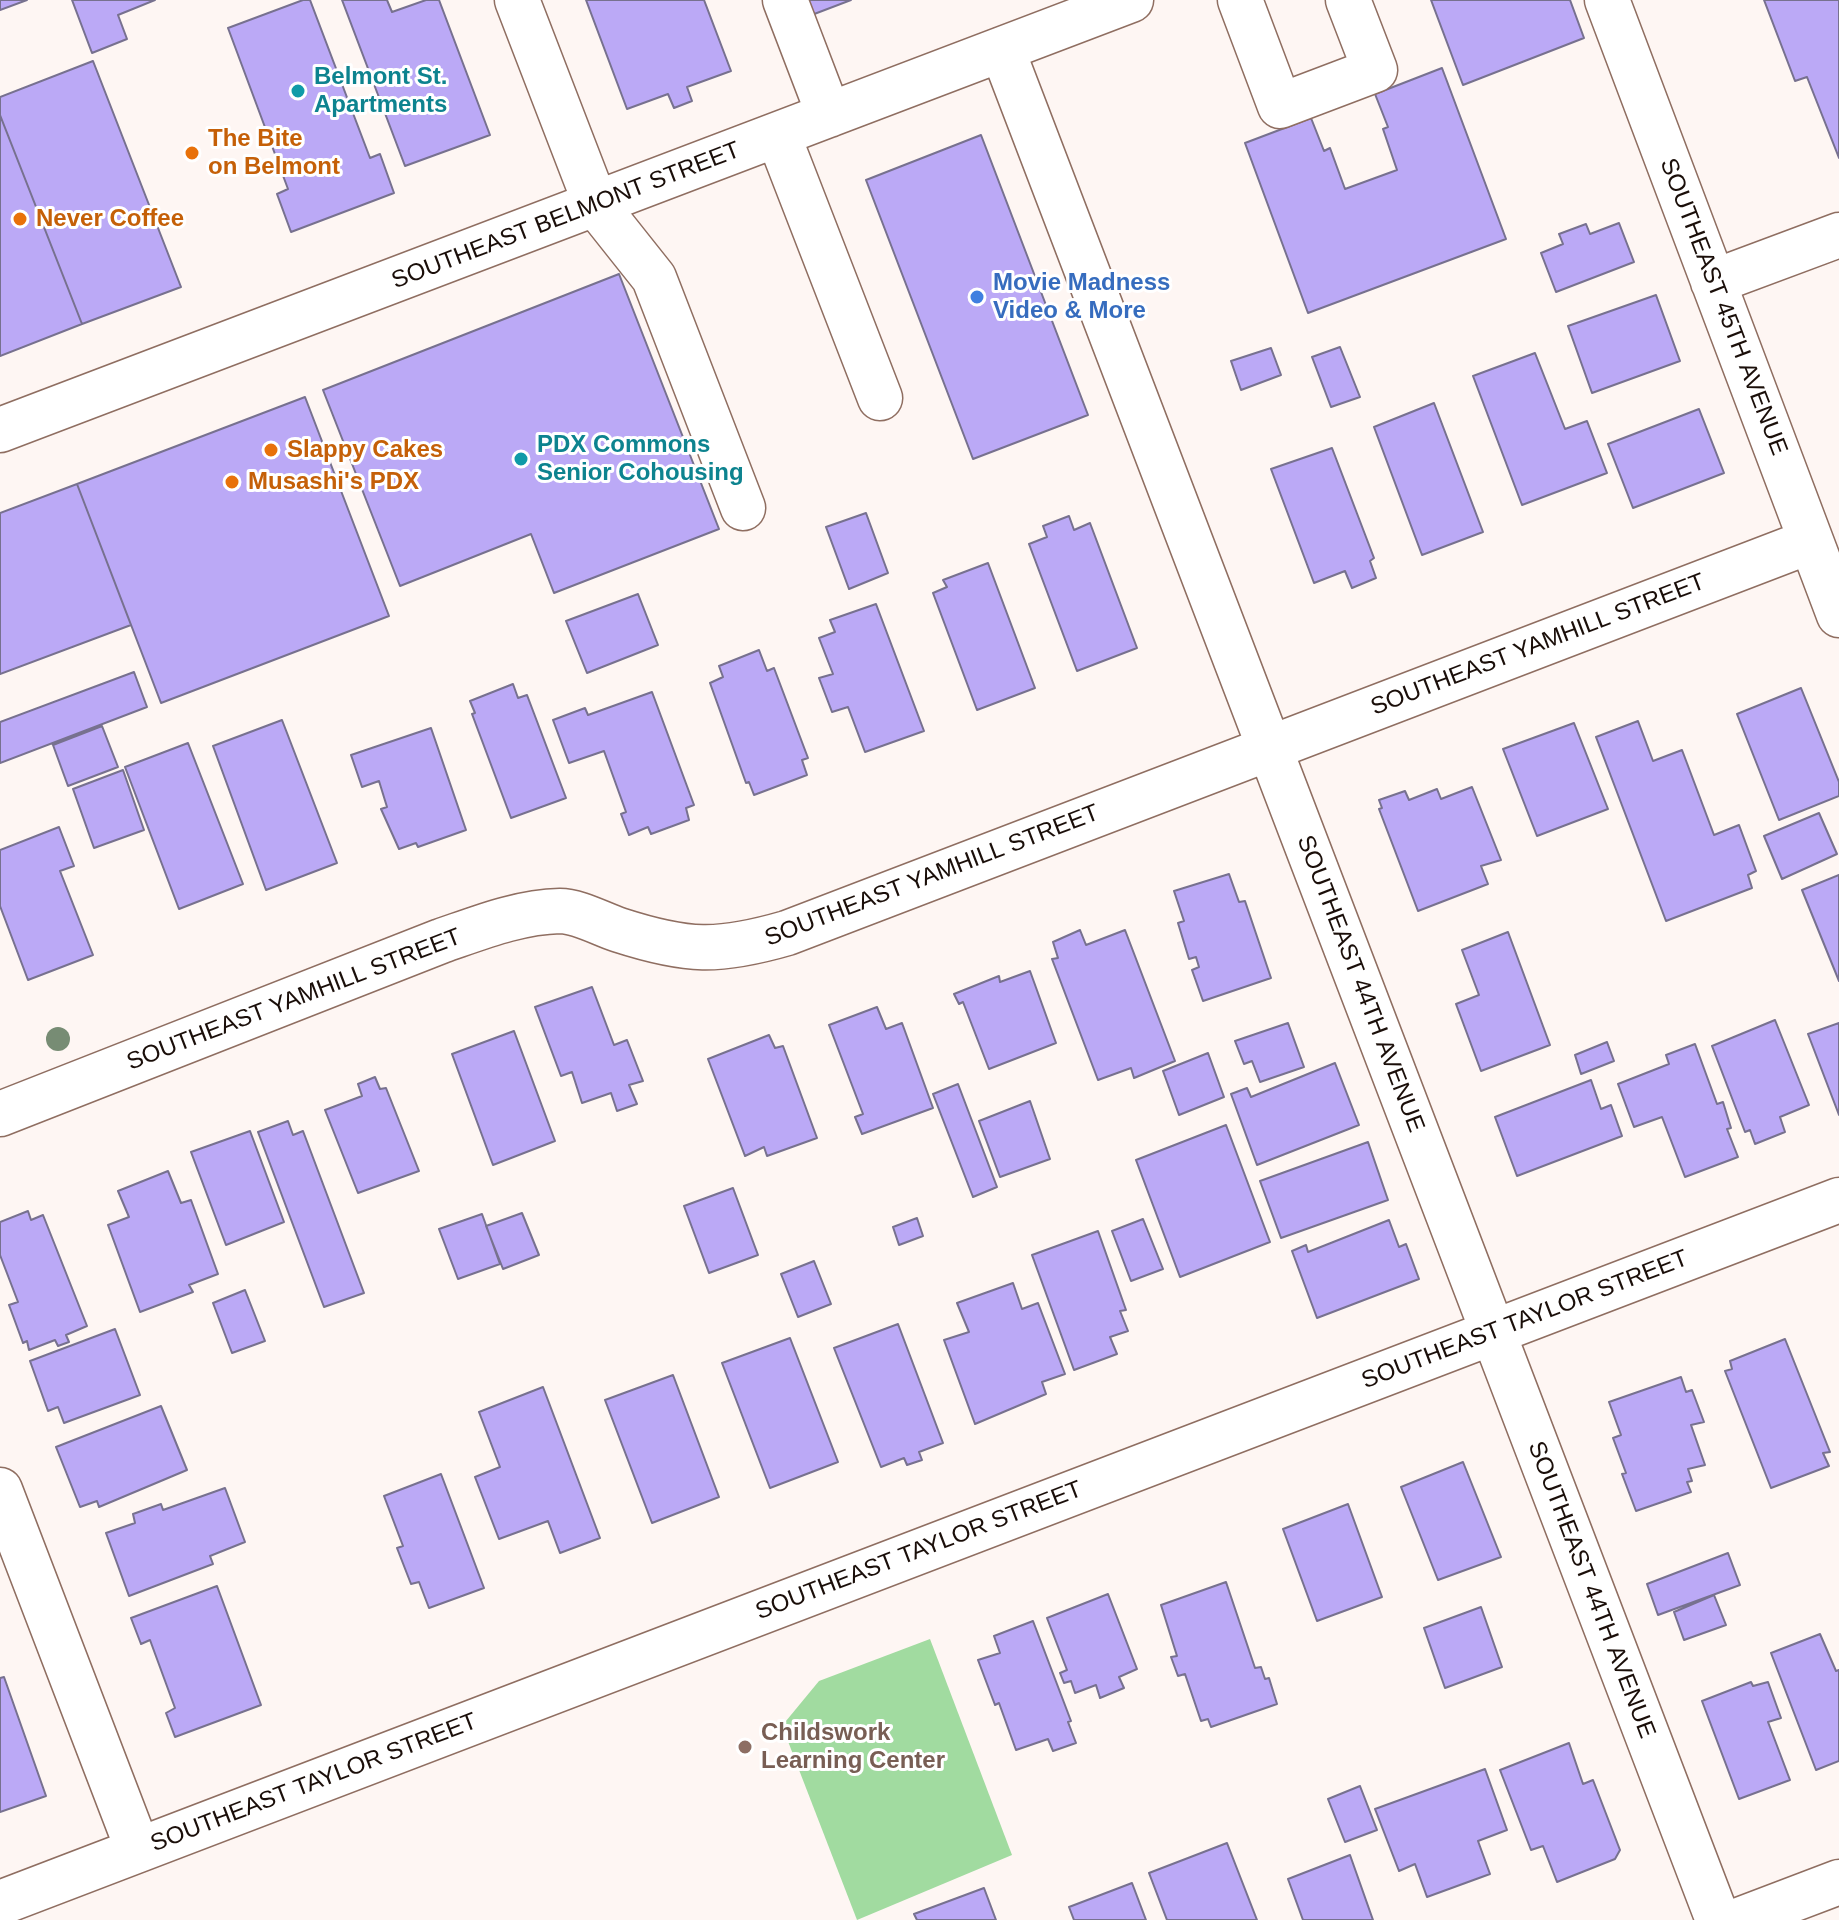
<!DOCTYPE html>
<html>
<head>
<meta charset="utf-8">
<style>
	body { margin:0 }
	canvas { display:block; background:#fef6f3 }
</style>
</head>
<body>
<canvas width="1839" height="1920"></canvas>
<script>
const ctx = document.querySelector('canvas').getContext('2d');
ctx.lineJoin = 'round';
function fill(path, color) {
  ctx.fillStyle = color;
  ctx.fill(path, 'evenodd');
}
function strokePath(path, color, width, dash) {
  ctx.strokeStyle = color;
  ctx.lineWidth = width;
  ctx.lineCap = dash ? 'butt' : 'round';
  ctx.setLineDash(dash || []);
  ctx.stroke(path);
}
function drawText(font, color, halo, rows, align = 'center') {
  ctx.font = font + ' Helvetica,sans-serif';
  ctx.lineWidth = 6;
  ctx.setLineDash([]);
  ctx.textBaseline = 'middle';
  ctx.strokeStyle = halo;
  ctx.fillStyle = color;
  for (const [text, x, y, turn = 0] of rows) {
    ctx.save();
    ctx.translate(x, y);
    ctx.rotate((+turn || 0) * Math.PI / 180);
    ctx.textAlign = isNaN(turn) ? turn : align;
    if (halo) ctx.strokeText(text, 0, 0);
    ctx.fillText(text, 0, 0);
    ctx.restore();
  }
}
fill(new Path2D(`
	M930,1639l82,216 -155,65 -73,-189 2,-10 33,-40z`), '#a1dba0');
const building = new Path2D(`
	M0,0h27l-27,10z
	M72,0h83l-37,15 9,24 -35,14z
	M303,0h7l60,158 10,-4 14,39 -103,39 -14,-38 11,-5 -60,-161z
	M342,0h45l5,12 34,-12h13l51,135 -85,31z
	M586,0h118l27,71 -44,16 5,14 -18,7 -6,-14 -41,15z
	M803,0h48l-42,16z
	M1431,0h139l14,38 -121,47z
	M1764,0h75v158l-32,-81 -12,4z
	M93,61l88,226 -99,37 -82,-209v-18z
	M1442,68l64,171 -198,74 -63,-170 66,-25 13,33 6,-3 15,41 52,-19 -14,-41 5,-2 -13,-33z
	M0,115l82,209 -82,32z
	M981,135l107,280 -115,44 -107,-279z
	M1619,223l15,39 -78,30 -15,-39 22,-9 -4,-10 27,-10 4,10z
	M619,274l100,255 -165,64 -23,-59 -131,52 -77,-196z
	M1656,295l24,66 -88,32 -24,-67z
	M1340,347l20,50 -29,10 -19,-50z
	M1271,348l10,27 -40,15 -10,-29z
	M1535,353l30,76 22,-8 20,52 -85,32 -49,-129z
	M305,397l84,219 -228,87 -84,-219z
	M1434,403l49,129 -61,23 -48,-128z
	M1699,409l25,64 -91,35 -25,-64z
	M1332,448l42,110 -4,3 6,17 -24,10 -7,-17 -31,12 -43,-114z
	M77,484l54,141 -131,49v-161z
	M866,513l22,60 -39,16 -23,-62z
	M1069,516l5,14 16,-7 47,125 -60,23 -48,-127 18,-7 -4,-11z
	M988,563l47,125 -58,22 -44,-117 14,-6 -4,-7z
	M638,594l20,51 -71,28 -21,-52z
	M876,604l48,127 -59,21 -17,-45 -16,5 -13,-34 14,-4 -14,-36 16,-6 -5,-12z
	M759,650l8,21 7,-3 34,90 -6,2 5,15 -53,20 -5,-13 -3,1 -36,-100 13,-6 -4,-11z
	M134,672l13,35 -147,56v-41z
	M513,684l5,14 9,-3 39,103 -55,20 -39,-104 3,-1 -5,-12z
	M1801,688l38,94v14l-60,24 -42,-106z
	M652,692l42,113 -8,3 3,12 -38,14 -3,-7 -19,8 -8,-21 5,-2 -22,-61 -35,12 -16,-43 32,-12 3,7z
	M282,720l55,143 -71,27 -53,-144z
	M1638,721l15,40 29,-11 32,85 25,-10 17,46 -8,4 4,13 -86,33 -70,-184z
	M1574,723l34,86 -71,27 -34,-87z
	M102,726l16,41 -50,19 -15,-41z
	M431,728l35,102 -48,17 -2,-4 -17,6 -18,-40 6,-2 -8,-26 -17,6 -11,-32z
	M188,743l55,141 -64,25 -54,-142z
	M123,770l21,60 -50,18 -21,-59z
	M1472,787l29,73 -20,6 7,18 -70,27 -39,-102 3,-1 -3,-8 26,-9 4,9 28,-11 4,10z
	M1819,813l18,41 -55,25 -18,-43z
	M59,827l15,39 -14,5 33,84 -65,25 -28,-74v-56z
	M1229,874l10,28 6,-1 26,77 -68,23 -11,-31 7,-3 -3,-10 -7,2 -11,-36 6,-2 -10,-30z
	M1839,875v106l-37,-91z
	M1080,930l6,15 39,-15 50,131 -41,17 -3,-10 -33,12 -46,-121 6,-1 -5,-16z
	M1508,932l42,113 -69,26 -25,-67 23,-9 -17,-45z
	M1030,971l26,72 -67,26 -26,-67 -4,2 -5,-10 45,-18 1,6z
	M592,987l22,58 13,-5 16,41 -14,4 8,19 -20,7 -6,-18 -29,10 -10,-31 -11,4 -26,-69z
	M877,1007l9,22 16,-6 31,85 -71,26 -7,-17 8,-3 -34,-89z
	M1775,1020l34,85 -29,12 5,15 -30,12 -5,-14 -5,2 -33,-86z
	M1288,1023l16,44 -44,15 -8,-21 -8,3 -9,-23z
	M1839,1023v92l-31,-81z
	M514,1031l41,110 -62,24 -41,-111z
	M769,1035l6,13 8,-2 34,92 -50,18 -3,-9 -19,9 -37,-97z
	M1607,1042l7,19 -33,13 -6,-19z
	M1695,1044l22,60 6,-2 8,26 -4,1 11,28 -53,20 -23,-60 -28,10 -16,-43 51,-20 -3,-9z
	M1208,1053l16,44 -45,18 -16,-44z
	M1335,1063l24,62 -102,40 -26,-71 16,-6 4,9z
	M375,1077l5,12 6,-1 33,83 -61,22 -33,-83 37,-14 -4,-12z
	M1591,1080l10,29 10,-4 11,31 -105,40 -22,-59z
	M958,1084l39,103 -24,10 -40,-103z
	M1030,1101l20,58 -50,18 -21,-56z
	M288,1121l5,14 10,-4 61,162 -40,14 -66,-175z
	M1226,1125l44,117 -90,35 -44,-117z
	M250,1131l34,91 -58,23 -35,-93z
	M1368,1142l20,58 -107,38 -21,-57z
	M168,1171l13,32 10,-3 27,74 -29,11 4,7 -53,20 -32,-87 21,-8 -11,-26z
	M733,1188l25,67 -49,18 -25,-67z
	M28,1211l3,9 12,-5 44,111 -21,9 3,7 -11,4 -3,-6 -26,10 -2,-9 -4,2 -14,-38 9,-3 -18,-47v-33z
	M522,1213l17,42 -36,14 -17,-43z
	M482,1214l18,50 -42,15 -19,-50z
	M917,1218l6,18 -24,9 -6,-18z
	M1143,1219l20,50 -32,12 -19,-50z
	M1389,1220l10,27 7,-3 13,35 -102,39 -25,-67 14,-6 2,7z
	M1098,1231l28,79 -6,1 8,20 -18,6 7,17 -43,16 -42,-115z
	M814,1261l17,43 -33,13 -17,-43z
	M1013,1283l9,26 16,-6 27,71 -23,8 4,12 -71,30 -31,-84 25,-8 -12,-29z
	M245,1290l20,51 -33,12 -19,-50z
	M898,1324l45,119 -24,9 3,8 -15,5 -3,-7 -23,9 -47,-119z
	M115,1329l25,66 -76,28 -6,-16 -10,4 -18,-50z
	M790,1338l48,124 -68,26 -48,-125z
	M1785,1339l45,113 -7,1 6,13 -58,22 -46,-117 7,-2 -2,-8z
	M673,1375l46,122 -67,26 -47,-123z
	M1681,1377l5,15 6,-2 12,32 -13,3 14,40 -17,4 4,12 -5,1 4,10 -55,19 -14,-37 4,-1 -13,-35 8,-3 -12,-33z
	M543,1387l57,151 -40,15 -12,-32 -49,18 -24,-62 25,-10 -21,-55z
	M161,1406l26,64 -88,37 -2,-6 -17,6 -24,-60z
	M1463,1462l38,95 -63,23 -37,-93z
	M441,1474l43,114 -55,20 -10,-26 -8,2 -14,-36 6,-2 -19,-50z
	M225,1488l20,54 -35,14 3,8 -84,32 -23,-63 29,-10 -2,-9 28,-10 2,6z
	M1348,1504l34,93 -65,24 -34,-92z
	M1728,1553l12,32 -82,30 -11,-31z
	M1226,1582l29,86 6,-1 4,12 4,-1 8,26 -66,23 -3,-8 -7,2 -16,-47 -7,2 -7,-19 6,-1 -16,-51z
	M217,1586l44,119 -86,32 -9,-24 9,-5 -25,-68 -9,4 -10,-26z
	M1108,1594l29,75 -18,8 5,11 -24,10 -4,-13 -21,8 -4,-12 -7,2 -4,-10 7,-3 -20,-52z
	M1714,1595l12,30 -42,15 -10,-28z
	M1481,1607l21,60 -57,21 -21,-60z
	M1033,1621l38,100 -3,1 8,21 -23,8 -5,-12 -32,11 -17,-47 -4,2 -17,-45 22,-7 -6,-17z
	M1820,1634l16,37 3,-1v91l-23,9 -45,-117z
	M4,1677l42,119 -46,16v-134z
	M1751,1682l2,4 15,-4 13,36 -13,4 22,58 -51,19 -37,-98z
	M1569,1743l14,41 10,-4 27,70 -5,9 -58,23 -14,-36 -12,4 -31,-80z
	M1485,1769l22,61 -29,11 12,33 -63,23 -12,-33 -16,7 -24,-62z
	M1360,1786l17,44 -32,12 -17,-43z
	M1227,1843l30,77h-90l-18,-47z
	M1350,1855l23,65h-70l-15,-41z
	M1132,1883l14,37h-72l-5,-13z
	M984,1888l12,32h-79l-3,-6z`);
fill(building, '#bba9f6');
strokePath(building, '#77718f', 2);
const minor = new Path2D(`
	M517,0l79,205 58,73 89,230
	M785,0l44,115
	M1240,0l40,106 95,-36 -27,-70
	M1607,0l232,615
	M1002,49l716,1871
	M778,135l102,263
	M1713,282l126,-47
	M0,430l1131,-430
	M0,1114l441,-173c38,-13 77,-29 119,-30 18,0 41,13 59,19 68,22 99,23 168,3l1024,-392
	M0,1490l138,360
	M0,1903l1839,-703
	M1739,1920l100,-38`);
strokePath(minor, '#8f6e61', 47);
strokePath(minor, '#fff', 44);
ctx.fillStyle = '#778c74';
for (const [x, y] of [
	[58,1039]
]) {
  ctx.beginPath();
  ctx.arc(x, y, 12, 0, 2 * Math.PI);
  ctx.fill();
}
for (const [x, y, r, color] of [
	[298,91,8,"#0f9aa8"],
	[192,153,8,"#e8710a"],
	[20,219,8,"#e8710a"],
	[977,297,8,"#3f7fe0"],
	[271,450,8,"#e8710a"],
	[521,459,8,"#0f9aa8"],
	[232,482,8,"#e8710a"],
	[745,1747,8,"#8d6e63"]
]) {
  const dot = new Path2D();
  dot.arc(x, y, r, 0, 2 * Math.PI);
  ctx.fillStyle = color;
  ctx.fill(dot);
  strokePath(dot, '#fff', 3);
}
drawText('bold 24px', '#0d838f', '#fff', [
	["Belmont St.",314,77],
	["Apartments",314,105],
	["PDX Commons",537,445],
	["Senior Cohousing",537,473]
], 'left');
drawText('bold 24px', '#c56008', '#fff', [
	["The Bite",208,139],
	["on Belmont",208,167],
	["Never Coffee",36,219],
	["Slappy Cakes",287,450],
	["Musashi's PDX",248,482]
], 'left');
drawText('24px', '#1a0e09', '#fff', [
	["SOUTHEAST BELMONT STREET",566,216,-21],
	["SOUTHEAST 45TH AVENUE",1723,307,69],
	["SOUTHEAST YAMHILL STREET",1538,645,-21],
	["SOUTHEAST YAMHILL STREET",932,876,-21],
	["SOUTHEAST 44TH AVENUE",1360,984,69],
	["SOUTHEAST YAMHILL STREET",294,1000,-21],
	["SOUTHEAST TAYLOR STREET",1525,1320,-21],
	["SOUTHEAST TAYLOR STREET",919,1551,-21],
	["SOUTHEAST 44TH AVENUE",1591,1590,69],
	["SOUTHEAST TAYLOR STREET",314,1783,-21]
]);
drawText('bold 24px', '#366cbe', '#fff', [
	["Movie Madness",993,283],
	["Video & More",993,311]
], 'left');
drawText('bold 24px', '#785e54', '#fff', [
	["Childswork",761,1733],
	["Learning Center",761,1761]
], 'left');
</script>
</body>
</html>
